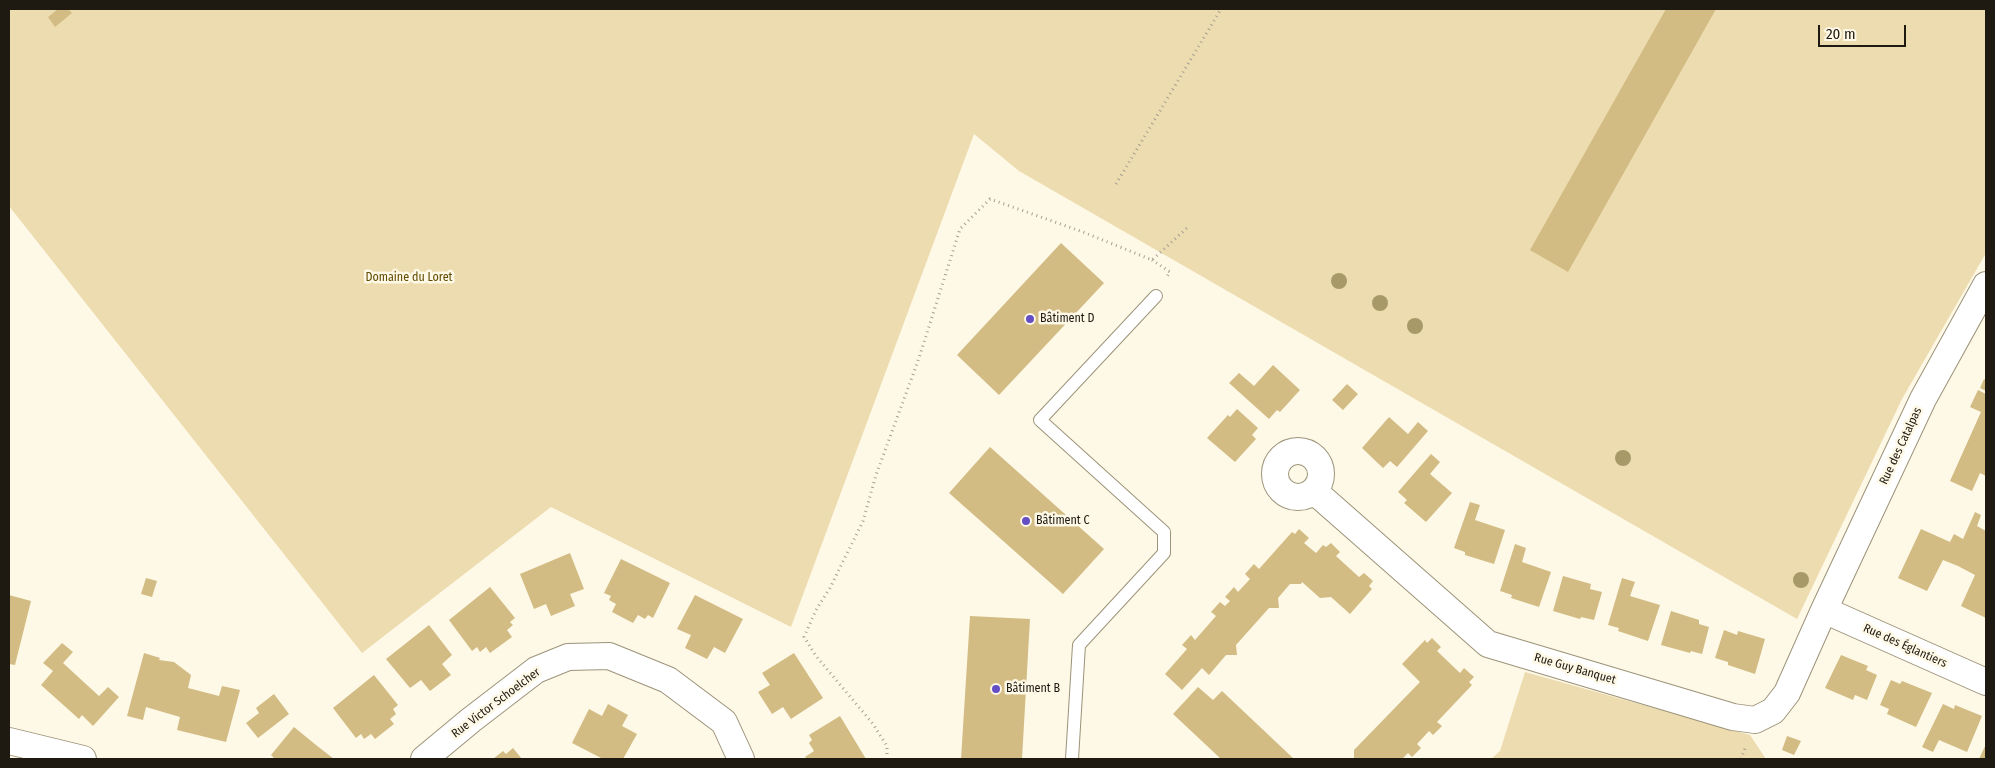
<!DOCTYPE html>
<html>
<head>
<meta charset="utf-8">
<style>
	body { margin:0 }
	#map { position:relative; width:1995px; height:768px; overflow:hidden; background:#fef8e7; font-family:"Fira Sans Condensed",sans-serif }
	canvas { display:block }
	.frame { position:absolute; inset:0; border:10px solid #1e1a11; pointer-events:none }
	.scale { position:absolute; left:1818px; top:25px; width:88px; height:22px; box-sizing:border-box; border:2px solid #1e1a11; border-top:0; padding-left:6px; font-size:15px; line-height:18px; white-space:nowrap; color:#1e1a11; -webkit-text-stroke:4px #fef8e7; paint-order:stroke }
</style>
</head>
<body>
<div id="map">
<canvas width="1995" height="768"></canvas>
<div class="frame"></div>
<div class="scale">20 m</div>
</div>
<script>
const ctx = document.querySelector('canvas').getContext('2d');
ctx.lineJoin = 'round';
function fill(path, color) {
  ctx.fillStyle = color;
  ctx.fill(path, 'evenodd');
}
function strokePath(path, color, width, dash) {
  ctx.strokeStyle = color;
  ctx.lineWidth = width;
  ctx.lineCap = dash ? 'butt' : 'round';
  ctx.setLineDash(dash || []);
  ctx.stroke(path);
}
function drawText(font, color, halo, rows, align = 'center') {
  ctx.font = font + ' "Fira Sans Condensed",sans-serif';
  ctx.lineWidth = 5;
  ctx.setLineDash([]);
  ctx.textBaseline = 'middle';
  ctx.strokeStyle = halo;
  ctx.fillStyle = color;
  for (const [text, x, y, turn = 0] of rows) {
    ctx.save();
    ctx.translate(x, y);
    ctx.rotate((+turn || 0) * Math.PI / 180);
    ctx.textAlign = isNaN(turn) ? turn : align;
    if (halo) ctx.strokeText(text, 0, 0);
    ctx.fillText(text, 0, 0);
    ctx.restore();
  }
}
fill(new Path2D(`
	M9,9h1977v244l-84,146 -105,220 -778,-448 -45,-37 -183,493 -240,-120 -189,146 -353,-447z
	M1525,672l225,63 16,24h-275l9,-8z`), '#eddcaf');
fill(new Path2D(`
	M58,9h10l4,4 -17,14 -7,-10z
	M1666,9h50l-148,263 -38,-22z
	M1061,243l43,40 -105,112 -42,-40z
	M1273,365l27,25 -20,22 -3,-2 -8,9 -40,-36 10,-10 15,13z
	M1984,379l2,1v11l-6,-3z
	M1347,384l11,10 -15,16 -11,-10z
	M1978,390l8,4v82l-6,-3 -8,18 -22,-10 31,-69 -11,-5z
	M1237,409l21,19 -6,7 4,4 -21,23 -28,-24 21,-23 2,2z
	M1389,417l19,17 10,-12 10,9 -31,36 -7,-6 -7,7 -21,-20z
	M990,447l114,102 -41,45 -114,-101z
	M1431,454l9,8 -10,12 22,19 -26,29 -22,-19 3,-3 -9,-8z
	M1470,502l10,3 -5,15 30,10 -11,34 -29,-9v-3l-11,-4z
	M1975,512l6,3 -4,11 9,5v87l-25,-12 14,-31 -17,-9 -15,-6 -16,31 -29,-13 23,-49 29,13 4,-8 9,5z
	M1299,529l10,9 -5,5 12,10 7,-8 3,2 5,-4 9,9 -4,4 12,11 11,10 5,-4 9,8 -4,5 3,3 -22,25 -19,-17 -11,1 -18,-16 -1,2h-11l-12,14 1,10h-10l-33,37 1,10h-11l-17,20 -7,-7 -20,22 -17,-16 22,-25 -5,-4 9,-10 4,5 21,-24 -5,-4 9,-10 5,4 5,-5 -5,-4 9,-10 4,5 12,-13 -5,-5 9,-10 5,5 33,-37 3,2z
	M1515,544l11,4 -4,14 29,10 -12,35 -28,-9 1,-3 -12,-4z
	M570,553l14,36 -14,5 5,12 -24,10 -5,-12 -12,5 -14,-35z
	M621,559l49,24 -17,35 -5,-3 -3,4 -7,-4 -5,8 -21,-11 4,-8 -7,-4 2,-4 -7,-3z
	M1563,576l28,8 -1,5 12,3 -8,28 -13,-3 -1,2 -27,-8z
	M146,578l11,3 -5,16 -11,-3z
	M1622,578l13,4 -5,14 30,9 -12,36 -30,-10 1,-3 -11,-3z
	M490,587l25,31 -5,4 3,3 -6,5 5,7 -22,16 -4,-6 -6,5 -3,-5 -5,4 -23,-31z
	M9,595l22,6 -16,64 -6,-1z
	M695,595l48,24 -18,34 -11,-6 -7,12 -22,-11 6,-13 -14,-6z
	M1671,611l28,9v4l10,3 -7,27 -11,-3 -1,2 -29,-8z
	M970,616l60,3 -8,140h-61z
	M429,625l23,30 -10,9 9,11 -21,16 -9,-11 -11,8 -24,-29z
	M1724,630l13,5 1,-4 27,8 -10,35 -27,-9v-3l-13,-4z
	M1432,638l9,9 -4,4 23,22 4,-5 10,9 -5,5 3,3 -35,37 5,4 -9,9 -4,-4 -12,13 4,4 -9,9 -4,-4 -5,5 1,1h-50v-9l66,-68 -18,-18 23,-24 2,3z
	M62,643l11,9 -10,11 36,33 9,-9 11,10 -26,29 -11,-11 -3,4 -38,-34 12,-14 -10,-8z
	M144,653l16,5 -1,2 15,2 17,13 -3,13 31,8 3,-10 18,4 -14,52 -49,-12 3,-13 -34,-10 -3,13 -16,-4z
	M794,653l29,45 -32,21 -8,-12 -11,7 -14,-22 12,-7 -8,-12z
	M1841,655l27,11 -2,4 11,5 -10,25 -12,-5 -2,5 -28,-12z
	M374,675l24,30 -5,4 3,5 -6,5 4,5 -19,15 -4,-5 -7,5 -3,-5 -5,4 -23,-30z
	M1891,680l9,4 2,-3 30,12 -16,34 -29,-13 2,-5 -9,-4z
	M1198,687l15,13 9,-9 72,68h-73l-48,-45z
	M274,694l15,20 -31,24 -12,-15 13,-10 -3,-5z
	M608,704l20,11 -6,11 15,8 -14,25h-20l-31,-16 17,-34 13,7z
	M1943,704l11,5 1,-4 27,11 -15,36 -28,-12 -6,12 -11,-5z
	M840,716l26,43h-59l-2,-2 9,-6 -5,-8 3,-3 -3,-5z
	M294,727l22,18 18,14h-59l-4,-4z
	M1787,736l14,5 -7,14 -12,-5z
	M1986,744v15h-7z
	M513,748l9,11h-29l10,-8 3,3z`), '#d2bc83');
const lane = new Path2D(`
	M1072,759l7,-114 85,-92v-21l-124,-112 116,-124`);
const street = new Path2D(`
	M1275 474a23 23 0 1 1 46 0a23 23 0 1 1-46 0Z
	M1314,491l174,153 245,73 22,3 18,-9 14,-18 37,-83 99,-211 63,-114
	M1824,610l162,72
	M9,741l74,18
	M424,759l47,-39 65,-50 32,-13 41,-1 59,24 56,42 17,37`);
strokePath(lane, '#9c9379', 14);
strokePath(street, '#9c9379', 28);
strokePath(new Path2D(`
	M1116,184l105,-175
	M1152,260l18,12 -4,6
	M887,759v-13l-14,-22 -57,-68 -12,-19 12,-27 14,-22 33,-67 13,-46 42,-114 42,-132 30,-30 93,33 69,28 36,-33
	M1741,759l5,-13`), '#a5a092', 3, [1, 4]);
strokePath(lane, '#fff', 12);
strokePath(street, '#fff', 26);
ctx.fillStyle = '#a89968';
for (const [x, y] of [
	[1339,281],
	[1380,303],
	[1415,326],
	[1623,458],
	[1801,580]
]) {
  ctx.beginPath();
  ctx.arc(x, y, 8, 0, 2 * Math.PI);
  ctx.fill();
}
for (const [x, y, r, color] of [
	[1030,319,5,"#654dc6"],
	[1026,521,5,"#654dc6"],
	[996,689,5,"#654dc6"]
]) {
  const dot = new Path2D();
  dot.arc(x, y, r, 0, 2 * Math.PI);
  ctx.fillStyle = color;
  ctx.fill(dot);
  strokePath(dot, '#fef8e7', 2);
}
drawText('12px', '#624c01', '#fef8e7', [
	["Domaine du Loret",409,278]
]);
drawText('12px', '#1e1a11', '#fef8e7', [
	["Bâtiment D",1040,319],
	["Bâtiment C",1036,521],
	["Bâtiment B",1006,689]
], 'left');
drawText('12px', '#1e1a11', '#fef8e7', [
	["Rue des Catalpas",1901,446,-65],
	["Rue des Églantiers",1905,646,24],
	["Rue Guy Banquet",1575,669,16],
	["Rue Victor Schoelcher",496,703,-37]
]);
</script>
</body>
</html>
